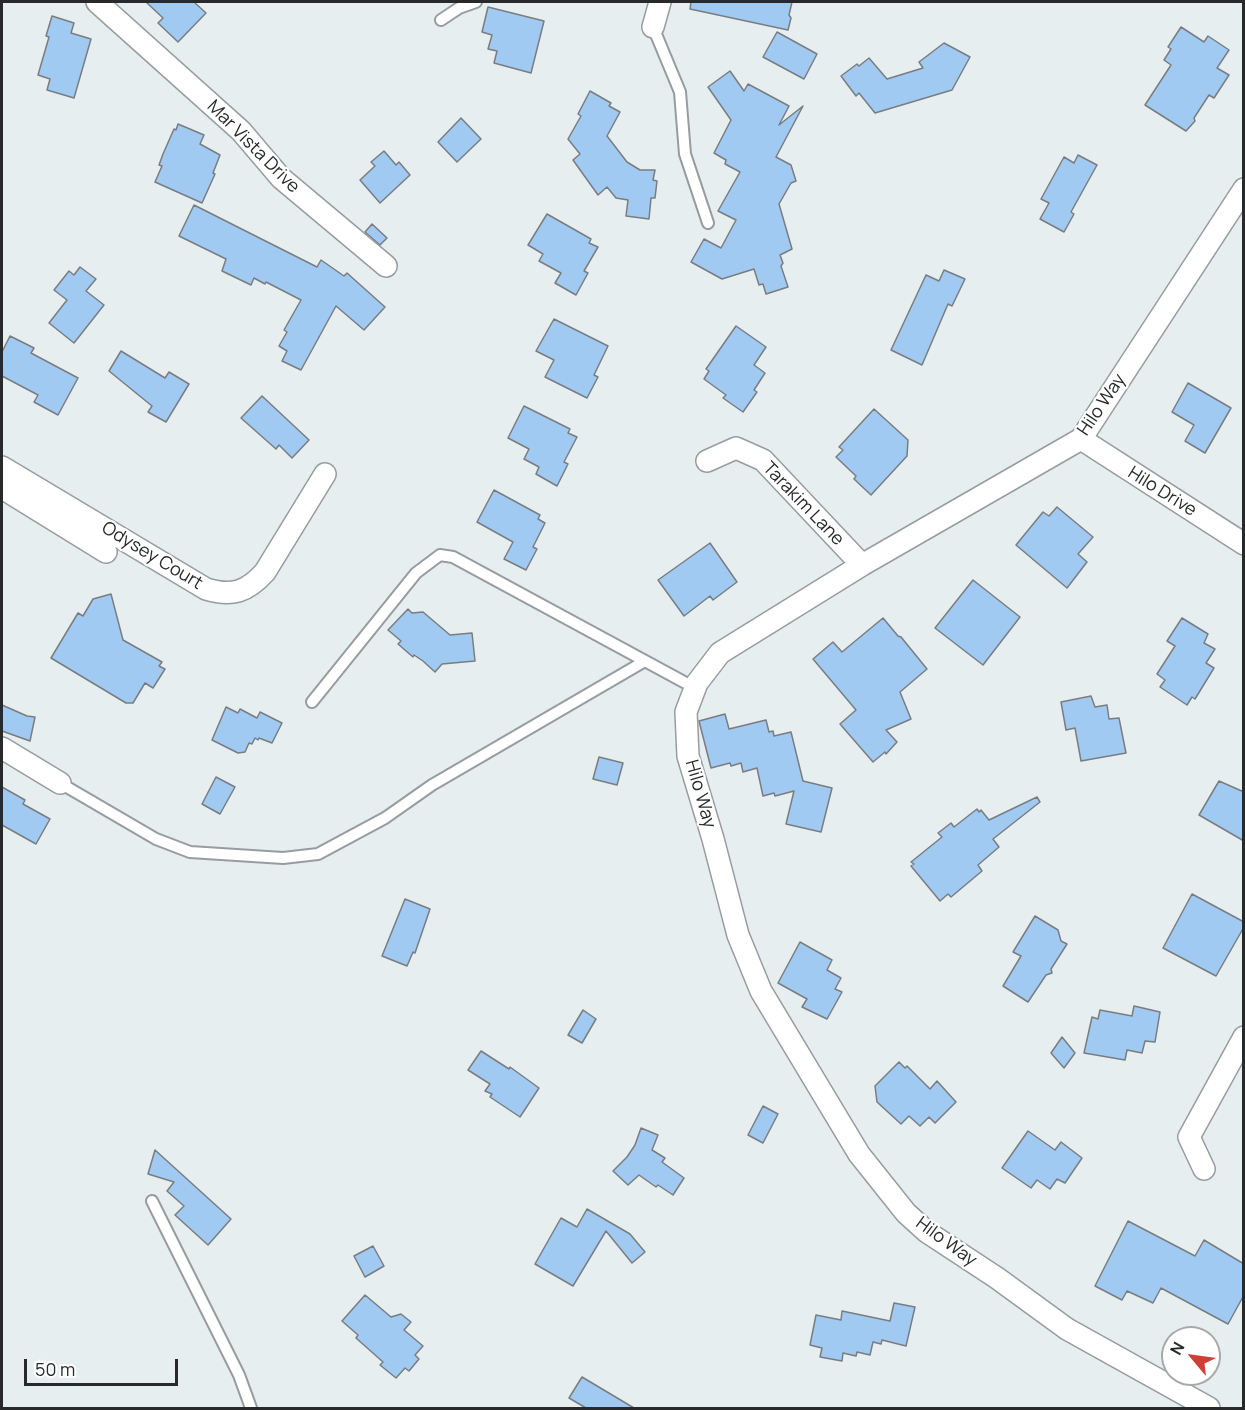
<!DOCTYPE html>
<html>
<head>
<meta charset="utf-8">
<style>
	body { margin:0 }
	#map { position:relative; width:1245px; height:1410px; overflow:hidden; background:#e7eeef; font-family:Manrope,sans-serif }
	canvas { display:block }
	.frame { position:absolute; inset:0; border:3px solid #27292a; pointer-events:none }
	.north { position:absolute; left:1161px; top:1326px; width:60px; height:60px; box-sizing:border-box; background:#fff; border:2px solid #a9a9aa; border-radius:50%; rotate:299deg; font-size:16px; font-weight:700; line-height:24px; text-align:center; color:#27292a }
	.north::after { content:''; display:block; margin:auto; width:21px; height:27px; background:#cd3f37; clip-path:polygon(50% 0,100% 100%,50% 72%,0 100%) }
	.scale { position:absolute; left:24px; top:1359px; width:154px; height:27px; box-sizing:border-box; border:3px solid #27292a; border-top:0; padding-left:8px; font-size:18px; line-height:21px; white-space:nowrap; color:#27292a; -webkit-text-stroke:4px #fff; paint-order:stroke }
</style>
</head>
<body>
<div id="map">
<canvas width="1245" height="1410"></canvas>
<div class="frame"></div>
<div class="north">N</div>
<div class="scale">50 m</div>
</div>
<script>
const ctx = document.querySelector('canvas').getContext('2d');
ctx.lineJoin = 'round';
function fill(path, color) {
  ctx.fillStyle = color;
  ctx.fill(path, 'evenodd');
}
function strokePath(path, color, width, dash) {
  ctx.strokeStyle = color;
  ctx.lineWidth = width;
  ctx.lineCap = dash ? 'butt' : 'round';
  ctx.setLineDash(dash || []);
  ctx.stroke(path);
}
function drawText(font, color, halo, rows, align = 'center') {
  ctx.font = font + ' Manrope,sans-serif';
  ctx.lineWidth = 4.5;
  ctx.setLineDash([]);
  ctx.textBaseline = 'middle';
  ctx.strokeStyle = halo;
  ctx.fillStyle = color;
  for (const [text, x, y, turn = 0] of rows) {
    ctx.save();
    ctx.translate(x, y);
    ctx.rotate((+turn || 0) * Math.PI / 180);
    ctx.textAlign = isNaN(turn) ? turn : align;
    if (halo) ctx.strokeText(text, 0, 0);
    ctx.fillText(text, 0, 0);
    ctx.restore();
  }
}
const building = new Path2D(`
	M146,2h48l12,11 -28,29 -20,-19 5,-5z
	M691,2h101l-3,13 2,3 -3,12 -98,-21z
	M488,7l56,14 -13,52 -37,-10 3,-12 -9,-2 4,-14 -10,-3z
	M52,16l22,7 -3,10 20,6 -17,59 -27,-8 3,-11 -12,-4 11,-38 -3,-1z
	M1181,27l23,15 4,-6 21,14 -12,18 12,7 -15,23 -5,-3 -15,23 1,3 -9,10 -41,-26 26,-40 -7,-5 7,-11 -3,-2z
	M777,32l40,22 -13,25 -41,-22z
	M944,43l26,14 -18,33 -77,23 -16,-20 -3,3 -15,-20 16,-12 2,2 10,-8 18,21 36,-11 -4,-6z
	M730,71l14,20 4,-7 41,22 -10,19 24,-19 -27,51 15,8 5,16 -5,2 -12,21 13,45 -12,6 3,8 -2,3 7,21 -22,7 -3,-10 -4,1 -5,-16 -32,10 -31,-17 13,-23 17,9 15,-28 -18,-9 22,-39 -15,-8 1,-4 -12,-7 17,-33 -23,-33z
	M590,91l21,12 -2,3 11,6 -13,24 20,26 13,8h15l-2,10 4,1 -2,17h-4l-2,21 -23,-3 2,-16 -12,-2 -9,-11 -9,8 -25,-35 7,-6 -12,-15 13,-23 -3,-2z
	M461,118l20,21 -24,23 -19,-20z
	M178,124l26,11 -4,9 20,11 -7,18 2,1 -13,29 -47,-21 7,-16 -3,-1 4,-11 11,-25 2,1z
	M384,151l12,14 3,-3 11,13 -30,28 -20,-23 15,-14 -4,-4z
	M1078,155l19,10 -26,47 3,2 -10,18 -24,-13 9,-16 -8,-4 23,-42 10,6z
	M194,205l123,62 4,-7 23,16 3,-3 38,34 -21,23 -28,-24 -35,64 -19,-9 5,-10 -8,-5 8,-14 -3,-2 17,-30 -35,-18 -1,2 -11,-6 -3,7 -29,-14 4,-12 -47,-23z
	M547,214l44,25 -2,4 9,4 -14,24 4,2 -12,22 -21,-12 6,-10 -22,-12 4,-7 -15,-9z
	M372,224l15,14 -7,7 -15,-13z
	M80,267l16,12 -10,12 18,14 -30,38 -25,-20 18,-23 -13,-10 15,-19 5,4z
	M944,270l21,9 -13,27 -4,-2 -26,61 -31,-15 35,-75 13,6z
	M554,319l54,27 -14,29 4,2 -11,21 -42,-21 9,-17 -18,-9z
	M736,326l30,21 -12,18 11,8 -11,17 3,2 -14,20 -20,-14 3,-3 -22,-16 5,-8 -3,-2z
	M10,336l24,12 -3,5 47,25 -20,37 -24,-13 4,-7 -36,-19v-24z
	M121,351l44,27 4,-6 20,12 -23,38 -18,-10 4,-6 -43,-35z
	M1188,383l43,25 -26,45 -20,-12 9,-16 -22,-13z
	M262,396l47,44 -17,18 -13,-13 -3,4 -35,-31z
	M524,406l46,23 -2,4 9,4 -13,25 4,2 -11,22 -21,-12 3,-7 -15,-8 5,-10 -21,-11z
	M874,409l34,31 -1,16 -36,39 -17,-16 2,-3 -20,-19 7,-7 -4,-3z
	M494,490l46,25 -2,4 7,4 -12,24 4,2 -11,21 -22,-11 9,-17 -36,-20z
	M1057,507l36,30 -15,17 9,8 -20,26 -51,-43 27,-33 6,4z
	M710,543l27,39 -24,18 -3,-4 -26,20 -26,-36z
	M973,580l47,37 -37,48 -48,-37z
	M111,594l12,46 39,22 -3,4 6,3 -12,19 -8,-5 -12,20h-7l-75,-45 27,-45 5,3 10,-17z
	M408,609l4,4 11,-1 27,23 22,-2 3,28 -33,3 -7,8 -12,-11 -9,-6 -1,2 -15,-13 3,-3 -13,-11z
	M883,618l15,18 3,1 26,32 -27,23 11,27 -25,11 11,12 -11,12 -1,-2 -12,10 -33,-38 16,-14 -43,-51 20,-17 9,10z
	M1182,618l26,16 -4,9 11,6 -9,14 8,5 -19,31 -3,-2 -5,8 -27,-18 5,-7 -8,-6 18,-28 -8,-5z
	M1091,696l4,11 12,-2 2,14 10,-1 7,35 -45,8 -6,-33 -9,2 -5,-28z
	M2,705l25,11 8,1 -5,24 -28,-10z
	M226,707l12,6 2,-4 17,9 3,-6 22,11 -10,20 -13,-5 -1,2 -3,-2 -3,6 -3,-1 -4,9 -7,1 -26,-13z
	M725,714l4,15 37,-9 3,12 4,-1 1,5 17,-4 12,49 29,7 -11,44 -35,-8 8,-33 -19,5 -1,-3 -11,3 -6,-28 -14,4 -2,-9 -10,3 -1,-3 -19,5 -12,-47z
	M599,757l24,6 -6,22 -24,-6z
	M216,777l19,10 -15,27 -18,-10z
	M1219,781l25,11v49l-45,-26z
	M2,787l23,13 -2,4 27,15 -14,25 -34,-19z
	M1037,797l3,5 -47,37 6,8 -21,18 4,6 -31,26 -3,-3 -8,7 -29,-35 3,-2 -3,-2 31,-25 -4,-4 13,-10 3,4 23,-18 2,3 2,-2 8,10z
	M1192,894l52,28v5l-28,49 -53,-28z
	M405,899l25,10 -15,44 -2,-1 -6,14 -25,-10z
	M1035,916l23,14 3,11 6,3 -16,25 1,4 -6,2 -18,27 -25,-16 18,-30 -8,-4z
	M800,942l32,18 -5,10 14,8 -6,11 7,3 -15,27 -25,-12 5,-8 -29,-16z
	M1134,1006l26,6 -5,30 -10,-1 -3,12 -15,-3 -2,10 -41,-7 8,-36 6,2 2,-9 32,6z
	M583,1010l13,9 -14,24 -14,-8z
	M1062,1037l13,16 -11,15 -13,-15z
	M481,1051l28,18 1,-2 29,21 -19,29 -30,-20 2,-3 -7,-3 5,-7 -22,-14z
	M899,1062l6,6 2,-2 23,23 7,-8 19,21 -21,21 -6,-6 -9,9 -11,-10 -8,8 -24,-22 -2,-16z
	M763,1106l15,8 -15,29 -15,-8z
	M641,1128l17,7 -6,15 13,8 -3,4 22,16 -11,17 -15,-10 -2,2 -17,-12 -11,10 -15,-14 14,-14 8,-12z
	M1028,1131l27,19 6,-8 21,16 -17,25 -8,-4 -7,10 -13,-9 -6,8 -29,-20z
	M155,1150l76,69 -23,26 -33,-30 9,-9 -17,-15 7,-9 -26,-8z
	M587,1209l43,25 15,18 -13,11 -26,-32 -33,55 -38,-22 26,-46 16,9z
	M1128,1221l67,35 9,-16 40,24v31l-16,29 -67,-36 -8,15 -26,-12 -5,9 -27,-14z
	M373,1246l11,20 -19,11 -11,-21z
	M365,1295l26,22 10,-3 10,8 -7,8 19,16 -8,9 4,4 -10,12 -4,-3 -9,10 -16,-13 3,-3 -27,-24 2,-3 -16,-14z
	M894,1303l21,4 -9,39 -24,-6 -1,4 -8,-2 -3,13 -13,-3 -1,4 -13,-3 -1,8 -22,-4 2,-9 -12,-3 6,-30 25,5 1,-9 48,10z
	M582,1377l52,31h-48l-17,-10z`);
fill(building, '#a1caf2');
strokePath(building, '#797d81', 1.5);
const lane = new Path2D(`
	M441,20l18,-12 17,-6
	M653,27l27,65 5,62 23,69
	M312,702l104,-129 24,-18 13,2 242,131
	M60,783l96,56 34,13 93,6 35,-4 67,-36 47,-33 213,-124
	M152,1201l87,174 12,33`);
const street = new Path2D(`
	M97,2l144,129 40,47 105,88
	M653,27l7,-25
	M1081,439l163,105
	M707,461l29,-13 27,12 99,105
	M2,467l204,122c26,8 41,3 59,-17l60,-98
	M2,488l104,64
	M2,748l58,35
	M1204,1169l-15,-32 55,-100
	M1209,1408l-142,-79 -70,-51 -70,-46 -21,-19 -47,-59 -98,-163 -23,-56 -25,-96 -25,-83 -2,-44 11,-29 23,-30 142,-88 219,-126 163,-250`);
strokePath(lane, '#979d9e', 14);
strokePath(street, '#979d9e', 24);
strokePath(lane, '#fff', 10);
strokePath(street, '#fff', 21);
drawText('18px', '#27292a', '#fff', [
	["Mar Vista Drive",253,147,45],
	["Hilo Way",1102,405,-56],
	["Hilo Drive",1162,492,32],
	["Tarakim Lane",803,504,46],
	["Odysey Court",152,556,31],
	["Hilo Way",700,794,74],
	["Hilo Way",946,1242,36]
]);
</script>
</body>
</html>
